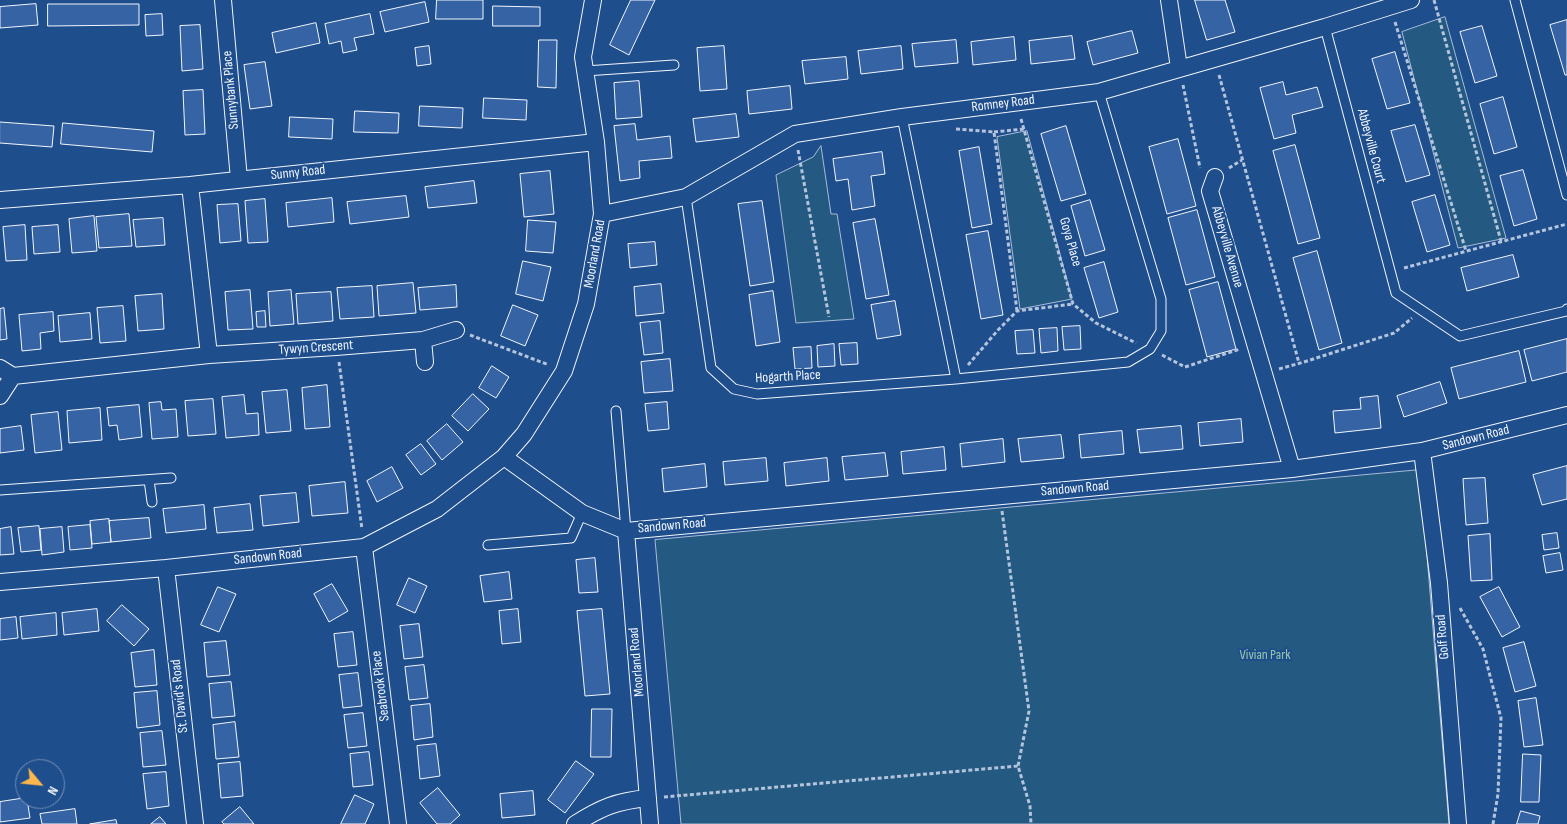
<!DOCTYPE html>
<html>
<head>
<meta charset="utf-8">
<style>
	body { margin:0 }
	#map { position:relative; width:1567px; height:824px; overflow:hidden; background:#1f4e8c; font-family:"Sofia Sans Condensed",sans-serif }
	canvas { display:block }
	.north { position:absolute; left:15px; top:759px; width:50px; height:50px; box-sizing:border-box; background:#1f4e8c; border:1px solid #7391ba; border-radius:50%; rotate:118deg; font-size:14px; font-weight:700; line-height:20px; text-align:center; color:#f2f6ff }
	.north::after { content:''; display:block; margin:auto; width:18px; height:22px; background:#ffb74d; clip-path:polygon(50% 0,100% 100%,50% 72%,0 100%) }
</style>
</head>
<body>
<div id="map">
<canvas width="1567" height="824"></canvas>
<div class="north">N</div>
</div>
<script>
const ctx = document.querySelector('canvas').getContext('2d');
ctx.lineJoin = 'round';
function fill(path, color) {
  ctx.fillStyle = color;
  ctx.fill(path, 'evenodd');
}
function strokePath(path, color, width, dash) {
  ctx.strokeStyle = color;
  ctx.lineWidth = width;
  ctx.lineCap = dash ? 'butt' : 'round';
  ctx.setLineDash(dash || []);
  ctx.stroke(path);
}
function drawText(font, color, halo, rows, align = 'center') {
  ctx.font = font + ' "Sofia Sans Condensed",sans-serif';
  ctx.lineWidth = 4;
  ctx.setLineDash([]);
  ctx.textBaseline = 'middle';
  ctx.strokeStyle = halo;
  ctx.fillStyle = color;
  for (const [text, x, y, turn = 0] of rows) {
    ctx.save();
    ctx.translate(x, y);
    ctx.rotate((+turn || 0) * Math.PI / 180);
    ctx.textAlign = isNaN(turn) ? turn : align;
    if (halo) ctx.strokeText(text, 0, 0);
    ctx.fillText(text, 0, 0);
    ctx.restore();
  }
}
const green = new Path2D(`
	M1445,17l61,221 -48,10 -56,-216z
	M1027,131l45,168 -52,10 -23,-172z
	M821,146l10,68h6l17,105 -58,4 -20,-148 37,-18z
	M1420,470l29,354h-768l-26,-284z`);
fill(green, '#245a82');
strokePath(green, '#a8bbd7', 1);
const building = new Path2D(`
	M437,0h46v19h-47z
	M631,0h24l-26,55 -19,-10z
	M1195,0h30l10,32 -28,8z
	M425,2l4,20 -44,10 -5,-20z
	M36,4l2,21 -38,3v-21z
	M48,4h91v21l-91,1z
	M493,6l47,1v19h-47z
	M162,14l1,21 -17,1 -1,-21z
	M370,14l4,20 -20,4 3,12 -14,3 -2,-12 -12,3 -4,-20z
	M1567,20v55h-2l-15,-50z
	M316,23l4,20 -44,10 -4,-20z
	M200,25l3,44 -21,2 -2,-45z
	M1482,26l15,50 -22,7 -15,-51z
	M1132,31l6,22 -45,12 -6,-23z
	M1072,36l3,23 -44,5 -2,-23z
	M1014,37l2,23 -43,5 -2,-23z
	M539,40h18l-1,48 -18,-1z
	M956,40l2,23 -43,4 -3,-23z
	M429,46l2,18 -14,2 -2,-18z
	M724,46l3,43 -27,2 -3,-43z
	M901,46l2,23 -42,5 -3,-23z
	M1395,52l15,51 -23,6 -15,-50z
	M846,57l2,22 -43,5 -3,-23z
	M265,62l7,44 -22,3 -6,-44z
	M639,81l3,36 -26,2 -2,-36z
	M1283,82l3,13 31,-8 6,20 -31,8 4,18 -22,6 -14,-51z
	M790,86l2,23 -43,5 -2,-23z
	M203,90l2,44 -20,1 -2,-44z
	M1503,97l14,50 -23,7 -14,-50z
	M484,98l43,2 -1,20 -43,-2z
	M420,106l43,2 -1,20 -43,-2z
	M355,111l44,2 -1,20 -44,-1z
	M736,114l3,23 -43,5 -3,-23z
	M290,117l43,2 -1,20 -43,-2z
	M0,122l54,4 -2,21 -52,-4z
	M63,123l91,8 -2,21 -91,-8z
	M635,124l2,16 33,-4 2,22 -33,3 1,17 -20,3 -6,-55z
	M1415,125l15,50 -24,7 -15,-51z
	M1066,126l20,68 -25,7 -20,-67z
	M1178,139l18,67 -29,8 -18,-67z
	M1295,145l25,93 -22,6 -25,-93z
	M979,147l13,77 -20,4 -13,-77z
	M882,152l3,22 -14,2 4,30 -23,4 -4,-31 -12,2 -3,-22z
	M1523,170l14,49 -23,7 -14,-50z
	M550,171l4,43 -30,3 -4,-43z
	M474,181l3,22 -49,5 -3,-21z
	M1435,195l15,50 -23,7 -15,-50z
	M406,196l3,21 -59,7 -3,-22z
	M332,198l2,24 -46,5 -2,-24z
	M265,199l3,43 -20,1 -3,-42z
	M1090,200l15,50 -20,6 -14,-50z
	M762,201l12,81 -24,4 -12,-82z
	M238,204l3,37 -21,2 -3,-38z
	M1197,210l18,67 -29,8 -18,-67z
	M129,214l3,32 -33,2 -3,-31z
	M94,216l3,35 -25,2 -3,-34z
	M163,218l2,27 -29,2 -3,-27z
	M875,219l14,76 -23,4 -13,-76z
	M528,220l28,2 -3,31 -27,-2z
	M25,225l2,35 -21,1 -3,-34z
	M58,225l2,27 -26,2 -2,-27z
	M988,231l15,84 -22,4 -15,-84z
	M655,242l2,23 -27,3 -2,-24z
	M1317,251l25,92 -23,7 -26,-92z
	M1513,255l6,22 -52,14 -6,-23z
	M523,261l28,6 -8,34 -27,-7z
	M1104,262l14,50 -19,6 -15,-50z
	M1218,282l18,67 -29,8 -18,-67z
	M413,283l3,30 -37,3 -2,-30z
	M661,284l3,29 -28,3 -2,-29z
	M456,285l1,22 -37,3 -2,-22z
	M372,286l2,31 -34,2 -3,-31z
	M250,290l3,39 -25,1 -3,-38z
	M291,290l3,34 -24,2 -2,-34z
	M773,291l7,51 -24,4 -7,-51z
	M331,292l2,29 -35,3 -2,-30z
	M162,294l2,35 -26,2 -3,-35z
	M895,301l6,34 -24,4 -6,-34z
	M513,305l25,10 -13,31 -24,-10z
	M123,306l3,35 -26,2 -3,-35z
	M4,308l3,31 -7,1v-31z
	M265,311l1,16h-9l-1,-15z
	M53,312l1,19 -14,2 1,16 -19,2 -3,-36z
	M90,313l2,26 -32,3 -2,-26z
	M660,321l3,32 -19,2 -4,-32z
	M1080,326l1,23 -17,1 -2,-23z
	M1057,328l1,23 -17,2 -2,-24z
	M1033,330l2,23 -18,1 -2,-23z
	M1567,339v33l-35,9 -8,-31z
	M857,343l1,21 -17,1 -2,-21z
	M834,344l1,22 -17,1 -1,-21z
	M811,347l1,21 -17,1 -2,-21z
	M1519,351l7,31 -67,17 -8,-31z
	M670,359l3,32 -29,2 -3,-31z
	M492,366l17,11 -13,21 -17,-10z
	M1440,382l7,21 -43,14 -7,-21z
	M327,385l3,42 -25,2 -3,-41z
	M287,390l4,41 -25,2 -4,-41z
	M473,394l16,15 -21,22 -16,-15z
	M244,395l2,19 12,-1 1,22 -33,3 -4,-41z
	M1378,396l3,32 -46,5 -2,-22 28,-2 -1,-11z
	M213,399l3,35 -28,2 -3,-35z
	M161,402l1,8 14,-1 2,28 -26,2 -3,-36z
	M667,402l2,27 -21,2 -3,-27z
	M139,405l3,32 -23,3 -2,-15 -8,1 -2,-18z
	M100,408l2,32 -33,3 -2,-32z
	M58,412l4,38 -27,3 -4,-38z
	M1241,419l2,23 -43,4 -2,-23z
	M447,424l16,18 -21,18 -15,-19z
	M21,426l3,24 -24,3v-24z
	M1181,426l2,23 -43,4 -3,-23z
	M1122,431l2,23 -43,4 -2,-23z
	M1061,435l3,23 -43,4 -3,-23z
	M1003,439l2,23 -43,5 -2,-23z
	M421,444l15,20 -15,11 -15,-20z
	M944,447l2,23 -43,4 -2,-22z
	M885,453l3,23 -43,4 -3,-23z
	M766,458l2,23 -43,4 -2,-23z
	M827,458l2,23 -43,5 -2,-23z
	M705,464l2,23 -43,5 -2,-23z
	M1567,466v33l-25,6 -9,-30z
	M392,467l11,21 -26,14 -10,-21z
	M1485,478l3,45 -22,2 -3,-46z
	M345,482l3,31 -36,3 -3,-30z
	M296,493l3,29 -36,4 -3,-30z
	M250,504l3,26 -36,3 -3,-25z
	M204,505l2,24 -40,4 -3,-24z
	M149,518l2,20 -40,4 -2,-21z
	M109,519l2,23 -19,2 -2,-23z
	M90,525l2,23 -22,2 -2,-23z
	M39,526l2,24 -20,2 -3,-24z
	M11,527l3,27 -14,1v-26z
	M62,527l2,25 -22,3 -2,-26z
	M1557,533l2,15 -15,2 -2,-15z
	M1490,534l2,46 -21,1 -3,-45z
	M1560,553l3,17 -17,3 -3,-17z
	M595,558l3,34 -19,1 -3,-33z
	M509,572l3,27 -28,3 -4,-26z
	M409,578l18,8 -12,27 -18,-8z
	M332,584l16,27 -19,11 -15,-28z
	M218,587l18,7 -17,38 -18,-7z
	M1499,587l21,40 -18,10 -22,-40z
	M122,605l27,24 -15,17 -27,-25z
	M97,609l2,22 -35,4 -2,-22z
	M518,609l3,33 -19,2 -3,-33z
	M602,609l8,85 -25,2 -8,-85z
	M56,613l1,22 -35,4 -2,-22z
	M16,617l2,21 -18,2v-21z
	M419,624l4,33 -19,2 -4,-33z
	M353,632l4,33 -19,2 -4,-33z
	M226,641l4,34 -23,2 -3,-34z
	M1524,642l12,44 -21,6 -12,-44z
	M154,650l3,35 -22,2 -4,-34z
	M424,665l4,33 -19,2 -4,-33z
	M358,673l4,33 -19,2 -4,-33z
	M231,682l4,34 -23,2 -3,-34z
	M157,691l3,34 -23,3 -3,-35z
	M1536,698l7,47 -19,2 -6,-46z
	M430,704l3,33 -19,3 -3,-34z
	M592,709h20l-1,48h-20z
	M363,713l4,33 -19,2 -4,-33z
	M235,722l4,35 -23,2 -3,-34z
	M162,731l4,34 -23,2 -3,-34z
	M436,744l4,32 -20,3 -3,-33z
	M369,752l4,33 -20,2 -3,-33z
	M1523,754l18,1 -2,47h-18z
	M576,761l18,13 -29,39 -17,-13z
	M240,762l3,34 -22,2 -3,-34z
	M166,772l3,34 -22,3 -4,-35z
	M438,788l22,27 -10,9h-13l-17,-21z
	M533,791l2,24 -33,3 -2,-24z
	M355,795l19,9 -9,20h-24z
	M25,798l2,1 3,19 -30,4v-20z
	M240,807l14,17h-30l-2,-2z
	M75,809l2,15h-35l-2,-10z
	M1521,811l19,5 -2,8h-21z
	M160,817l6,7h-15z
	M116,820l1,4h-27z`);
fill(building, '#3563a3');
strokePath(building, '#f2f6ff', 1);
const lane = new Path2D(`
	M1515,0l52,195
	M1325,27l71,266 64,43 106,-25 1,-2
	M585,71l89,-6
	M902,117l54,262
	M686,197l25,171 23,21 23,5 199,-15 172,-17 22,-13 11,-18v-32l-62,-207
	M616,411l10,120
	M149,480l3,22
	M0,490l171,-12
	M488,545l83,-7 11,-25`);
const street = new Path2D(`
	M223,0l16,179
	M1169,0l10,68
	M1215,177l-5,14 82,278
	M190,185l19,170
	M0,200l190,-15 406,-43
	M602,214l84,-17 109,-63 107,-17 197,-25 226,-65 86,-27
	M423,340l2,22
	M0,368l13,8 196,-21 127,-8 87,-7 33,-10
	M0,396l13,-20
	M1422,451l17,132 19,241
	M504,457l78,56 44,18 666,-62 130,-18 145,-36
	M626,531l24,293
	M364,547l34,277
	M166,568l29,256
	M0,582l166,-14 198,-21 73,-38 67,-52 20,-23 40,-63 22,-67 16,-90 -6,-72 -13,-85 10,-57
	M575,824c27,-17 42,-23 73,-26`);
strokePath(lane, '#f2f6ff', 11);
strokePath(street, '#f2f6ff', 18);
strokePath(new Path2D(`
	M1434,0l67,241
	M1395,22l71,229
	M1219,75l80,288
	M1183,85l17,83
	M1021,119l52,185 23,19 40,20
	M956,129l38,3 23,179
	M994,132l30,-3
	M798,150l31,167
	M1229,168l13,-8
	M1404,268l163,-44
	M470,335l79,30
	M1162,355l23,12 55,-18
	M339,362l23,167
	M968,365l30,-35 19,-19 56,-7
	M1279,369l25,-7 90,-29 18,-15
	M1002,511l27,200 -11,55
	M1460,608l23,41 18,69 -3,76 -5,30
	M664,797l354,-31 12,40 1,18`), '#b3c4dc', 3, [4, 2.5]);
strokePath(lane, '#1f4e8c', 9);
strokePath(street, '#1f4e8c', 16);
drawText('14px', '#f2f6ff', '#1f4e8c', [
	["Sunnybank Place",231,90,-95],
	["Romney Road",1003,104,-7],
	["Abbeyville Court",1371,146,75],
	["Sunny Road",298,173,-6],
	["Goya Place",1070,242,74],
	["Abbeyville Avenue",1227,247,74],
	["Moorland Road",595,254,-80],
	["Tywyn Crescent",316,348,-4],
	["Hogarth Place",788,377,-3],
	["Sandown Road",1476,438,-14],
	["Sandown Road",1075,489,-5],
	["Sandown Road",672,526,-5],
	["Sandown Road",268,557,-6],
	["Golf Road",1443,637,-95],
	["Moorland Road",637,662,-95],
	["Seabrook Place",381,686,-97],
	["St. David's Road",180,696,-96]
]);
drawText('14px', '#97c8a6', '#1f4e8c', [
	["Vivian Park",1265,655]
]);
</script>
</body>
</html>
